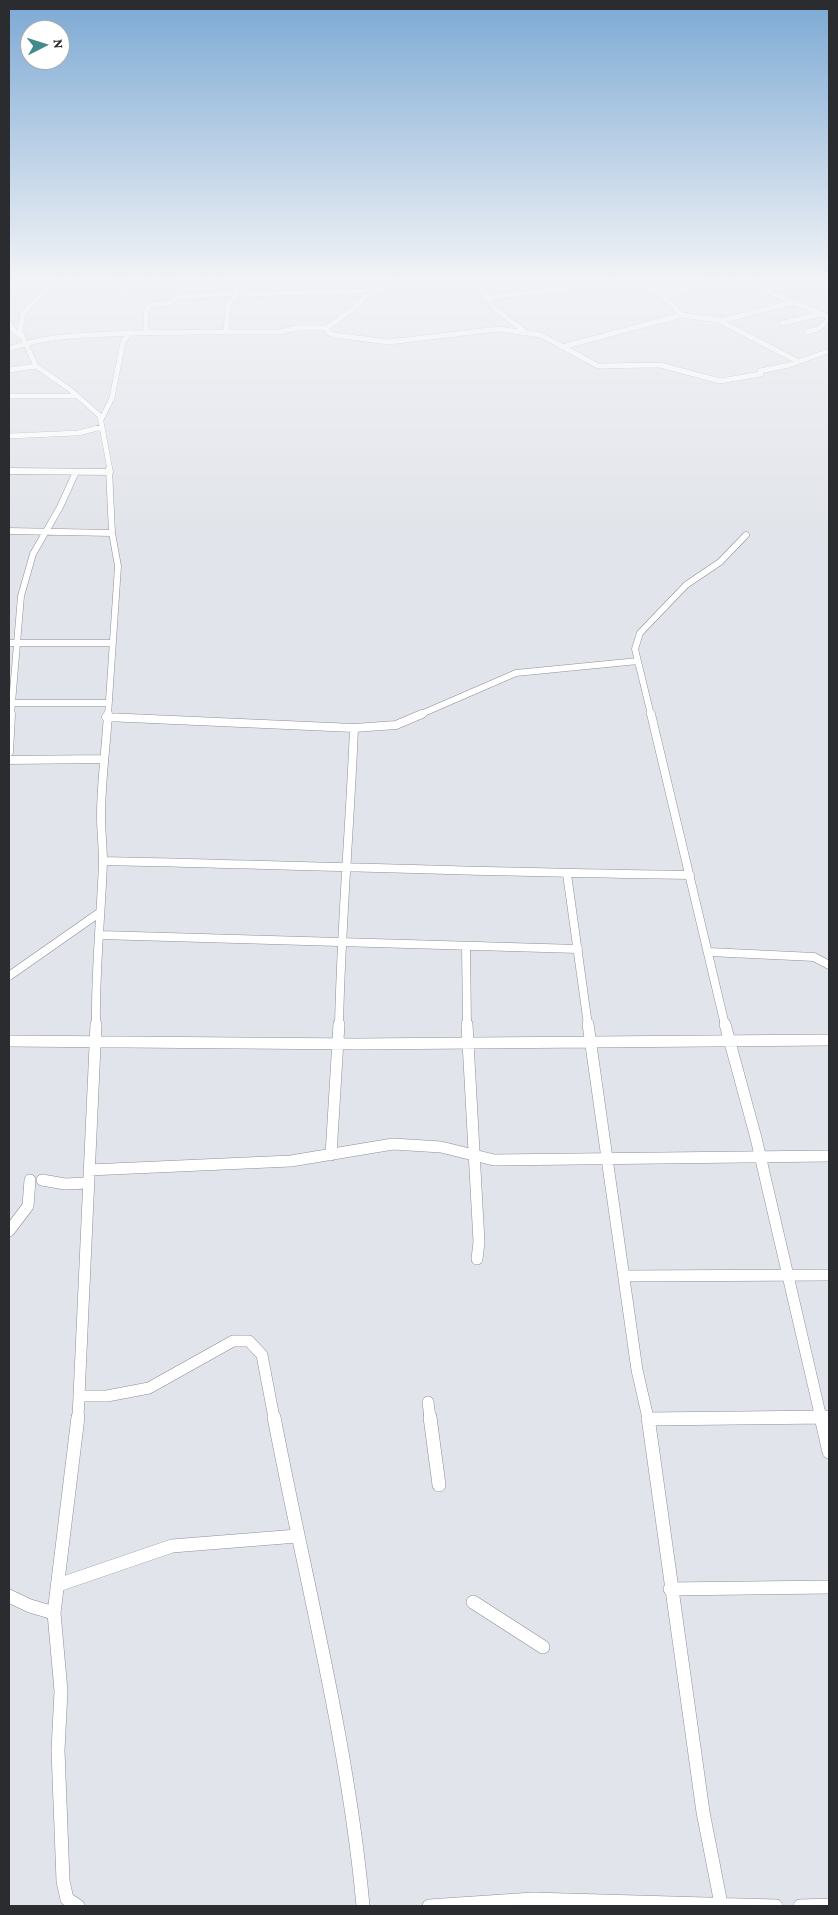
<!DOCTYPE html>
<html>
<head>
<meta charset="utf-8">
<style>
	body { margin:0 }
	#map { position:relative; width:838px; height:1915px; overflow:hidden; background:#e1e4ea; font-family:"Crimson Pro",serif }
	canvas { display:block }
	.frame { position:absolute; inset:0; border:10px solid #2b2c2f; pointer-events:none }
	.north { position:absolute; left:20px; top:20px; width:50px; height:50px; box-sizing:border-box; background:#fff; border:1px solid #aaabac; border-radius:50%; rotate:85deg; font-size:14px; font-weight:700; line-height:20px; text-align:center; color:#2b2c2f }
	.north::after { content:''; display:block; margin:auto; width:18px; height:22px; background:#428a8b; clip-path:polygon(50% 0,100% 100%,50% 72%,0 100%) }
</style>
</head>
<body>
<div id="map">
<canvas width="838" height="1915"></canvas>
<div class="frame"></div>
<div class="north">N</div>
</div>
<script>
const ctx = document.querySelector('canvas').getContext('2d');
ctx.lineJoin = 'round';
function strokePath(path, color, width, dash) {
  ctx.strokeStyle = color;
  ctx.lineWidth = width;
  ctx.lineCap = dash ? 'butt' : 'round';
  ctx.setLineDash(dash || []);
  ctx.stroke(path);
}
const streetFar4 = new Path2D(`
	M205,276l31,15 12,3 114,-3 64,-15
	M313,276l24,13
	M475,276l19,32 30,23
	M621,276l43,18
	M735,276l15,4 24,14 55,23
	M41,284l5,6 -23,23 -3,18 16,35 36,25 28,25 10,54
	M9,288l115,-12
	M122,291l2,-3 47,-12
	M485,298l84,-10 19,-7 27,-5
	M682,315l-19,-19 1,-2 69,-18
	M720,321l74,-19
	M9,323l6,9 7,4
	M783,323l38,-9
	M326,328l3,5 5,2 55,7 109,-13 43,6 57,31 62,-1 60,16 41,-7 -1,-3 29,-6 40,-14
	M226,331l2,-26 9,-11
	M146,332v-21l4,-6 20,-2 8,-6 52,-3
	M807,332l11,-3 11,-10
	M562,347l120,-32 36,5 79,41
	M9,349c36,-13 64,-13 101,-15 57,-3 113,-2 169,-2l19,-4h28l30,-21 9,-10 20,-10
	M9,370l27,-4
	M9,396h68
	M101,420l11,-22 11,-56 7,-9
	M9,436l69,-3 24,-6`);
const streetFar3 = new Path2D(`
	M9,471l101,1
	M9,531l103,2
	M9,643h103
	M9,703h98
	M11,715l10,-119 12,-42 27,-47 16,-35
	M108,715l10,-149 -6,-33 -3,-64
	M419,715l97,-42 122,-12
	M651,715l-16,-66 5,-16 46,-48 34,-23 26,-27`);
const streetFar2 = new Path2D(`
	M651,714l74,311
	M106,717l248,11 42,-3 26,-11
	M9,752l2,-38
	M9,760l95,-1
	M103,861c196,4 391,12 587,14
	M567,874l21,151
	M100,935l478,14
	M466,946l1,79
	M709,952l105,5 15,8
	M9,976l90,-63
	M96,1025c-1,-54 5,-108 7,-163 0,-15 -2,-30 -2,-46 0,-34 5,-68 7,-102
	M339,1025c2,-99 11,-198 15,-297`);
const streetFar1 = new Path2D(`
	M467,1024l12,218 -2,17
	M588,1024l49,346 11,48
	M725,1024l31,114 65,280
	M9,1041l348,3 472,-4
	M331,1155l8,-131
	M89,1170l202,-9 102,-17 48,3 53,13 335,-4
	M42,1180l23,4 23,-1
	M9,1231l19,-25 2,-26
	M624,1276l205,-1
	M80,1396h27l42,-8 84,-47h16l13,14 12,63
	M428,1402l2,16
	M78,1418l18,-394
	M716,1418l113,-1`);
const street = new Path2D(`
	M78,1417l-24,196 7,78 -3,59 5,131 4,18 11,7
	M274,1417c31,163 74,324 89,489
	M430,1417l9,68
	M648,1417l55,395 18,92
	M821,1417l8,35
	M648,1419l181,-2
	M58,1585l114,-39 125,-10
	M670,1589l159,-2
	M9,1596l21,10 24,7
	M473,1602l70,45
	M429,1906l104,-7 243,7
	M800,1906l29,-1`);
strokePath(streetFar4, '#8d9096', 5.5);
strokePath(streetFar3, '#8d9096', 7);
strokePath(streetFar2, '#8d9096', 9);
strokePath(streetFar1, '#8d9096', 12);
strokePath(street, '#8d9096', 14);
strokePath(streetFar4, '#fff', 5);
strokePath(streetFar3, '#fff', 6);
strokePath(streetFar2, '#fff', 8);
strokePath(streetFar1, '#fff', 11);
strokePath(street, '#fff', 13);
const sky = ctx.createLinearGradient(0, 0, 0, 544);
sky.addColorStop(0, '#7ca9d4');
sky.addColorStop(0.51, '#f2f3f6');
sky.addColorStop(1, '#f2f3f600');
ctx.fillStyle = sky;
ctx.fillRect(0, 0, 838, 544);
</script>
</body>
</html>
